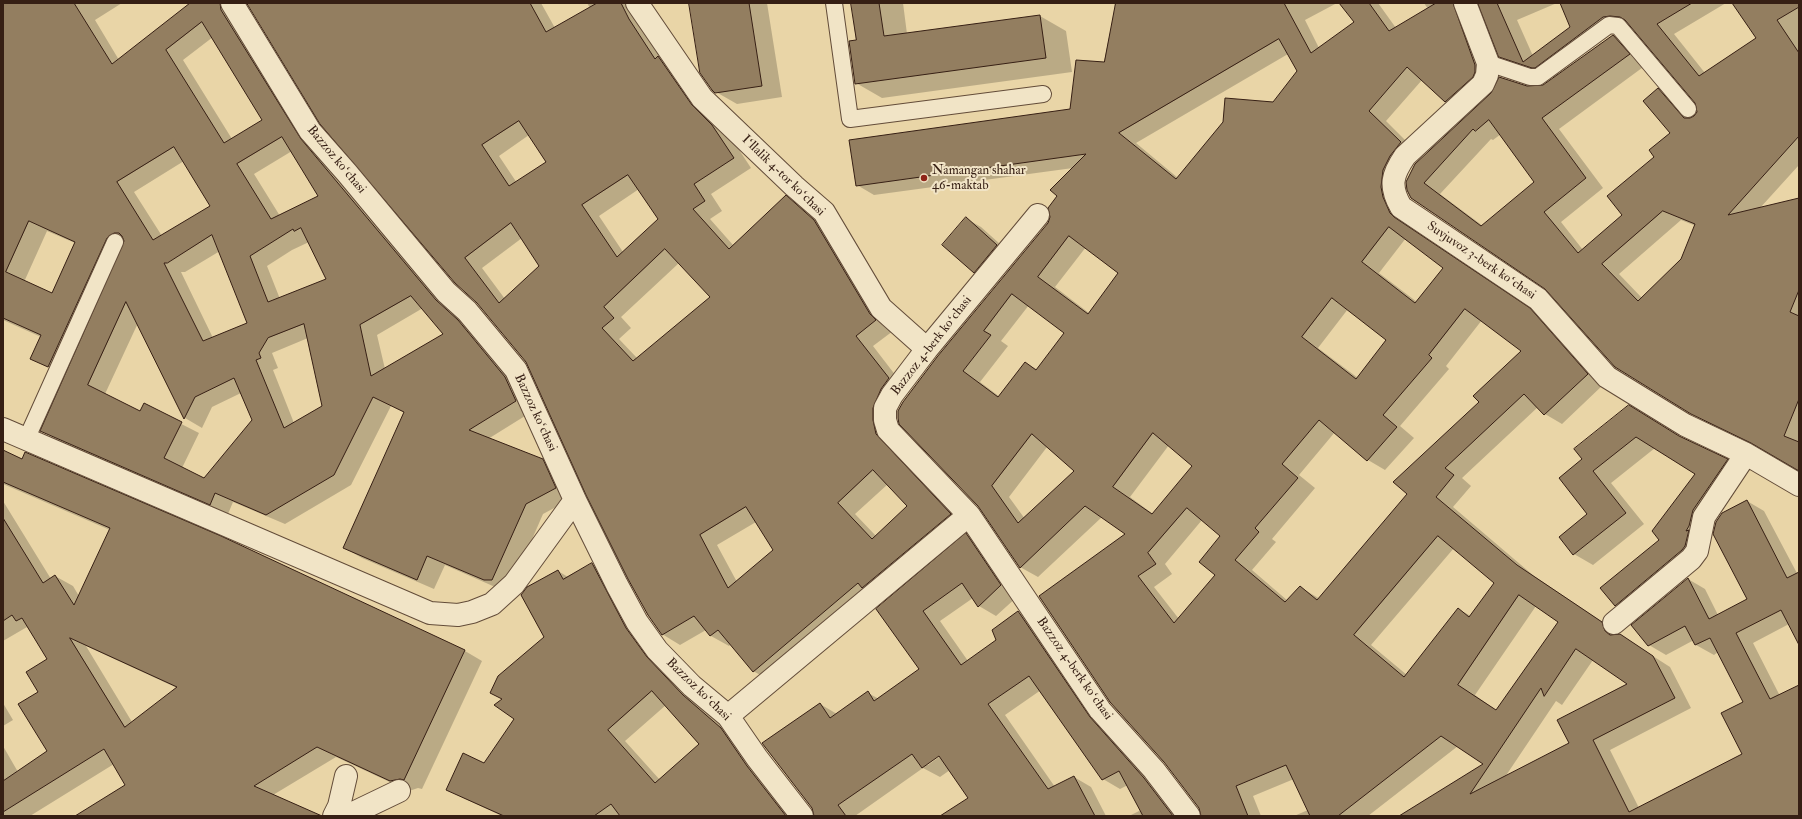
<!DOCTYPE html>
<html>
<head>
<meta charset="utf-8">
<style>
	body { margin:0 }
	#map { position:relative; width:1802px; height:819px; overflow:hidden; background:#e9d5a7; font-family:"IM FELL Double Pica",serif }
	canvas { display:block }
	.frame { position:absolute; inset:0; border:4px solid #361f14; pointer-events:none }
</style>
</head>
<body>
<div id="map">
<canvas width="1802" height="819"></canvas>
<div class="frame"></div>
</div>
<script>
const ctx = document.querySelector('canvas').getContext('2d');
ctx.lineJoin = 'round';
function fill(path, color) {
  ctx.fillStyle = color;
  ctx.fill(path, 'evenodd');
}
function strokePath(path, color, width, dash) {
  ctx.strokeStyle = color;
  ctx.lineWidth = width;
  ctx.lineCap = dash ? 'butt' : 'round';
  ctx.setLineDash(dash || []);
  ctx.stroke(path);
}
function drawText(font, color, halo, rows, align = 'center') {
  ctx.font = font + ' "IM FELL Double Pica",serif';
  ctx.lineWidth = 4;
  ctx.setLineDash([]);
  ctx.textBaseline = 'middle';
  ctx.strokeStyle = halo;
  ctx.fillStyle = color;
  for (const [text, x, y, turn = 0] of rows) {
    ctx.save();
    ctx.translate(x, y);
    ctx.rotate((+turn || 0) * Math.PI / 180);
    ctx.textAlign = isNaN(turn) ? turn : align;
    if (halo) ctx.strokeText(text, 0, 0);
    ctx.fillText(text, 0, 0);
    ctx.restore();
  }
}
fill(new Path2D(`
	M3,3h119l-27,17 24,40 72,-57h49l-1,17 236,311 58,80 -45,28 54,21 18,10 13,28 -30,16 -33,76h-8l-57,-25 -11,24 -72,-31 -18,-10 61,-135 -14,-7 -40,79 -66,39 -52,-22 -5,12 -169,-73 -17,-10 24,-55 -34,-17 9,-22 -38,-17zM213,37l51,83 -32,19 -49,-79zM292,151l28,46 -40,19 -26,-42zM184,161l27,45 -49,30 -28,-44zM47,231l28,12 -23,51 -28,-12zM309,242l18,38 -47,19 -13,-33 25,-16zM220,251l28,73 -35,14 -32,-66h4zM423,308l22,27 -60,34 -8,-34zM138,323l47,95 17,10 10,-21 29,-14 12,27 -49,59 -22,-11 17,-35 -55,-28 -4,7 -35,-18zM308,338l15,68 -29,17 -21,-53 5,-2 -6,-15z
	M260,3h281l14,25 35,-20 -3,-5h47l96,133 21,32 -40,26 11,17 -12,8 23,26 53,-48 18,10 28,24 61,100 -20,15 33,43 -16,29 78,107 -197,156 -18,-10 -22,-27 -2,2 -18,-10 -5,-6 -26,15 -18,-11 -135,-272zM529,135l18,28 -30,20 -18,-27zM639,189l20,30 -36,33 -24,-36zM522,238l18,28 -35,33 -23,-31zM679,263l32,34 -74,61 -18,-19 12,-11 -10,-11zM888,484l21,22 -33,30 -21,-22zM756,522l18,28 -37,32 -20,-37z
	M690,3h77l15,94 -45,7 -21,-12z
	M852,3h51l4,31 133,-18 26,15 6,41 -190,26 -26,-15 1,-43z
	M1115,3h222l-32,17 14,28 37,-26 -15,-19h37l18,25 32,-19 -4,-6h52l16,72 -29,37 -18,-10 -23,-22 -36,41 32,32 -19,36 8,35 5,5 135,91 57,64 -42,40 -17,-10 -7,-7 -76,71 9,8 -18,21 81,69 85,57 1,2 50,32 21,41 -81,42 29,58 105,-53v-53l-26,-50 -4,3 -18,-10 -2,-5 -28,15 -17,-10 39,-66 17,10 13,26 30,-16 -1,-98 17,10 35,66v66l-10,-19 -36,19 27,53 19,-10v130h-398l83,-52 -26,-18 -90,70h-74l14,-6 -14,-31 -41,17 8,20h-59l-75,-282 -25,-17 -64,60 -18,-10 -41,-61 -79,-83 148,-199 10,-28 15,-28 -199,27 -17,-10 214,-75 34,-46zM1288,54l10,18 -25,31 -95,75 -42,-35zM1406,238l38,30 -27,34 -38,-29zM1086,247l33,26 -30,40 -34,-26zM1029,305l36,28 -27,37 -12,-7 -26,34 -20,-15 28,-36 -7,-5zM1348,309l39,31 -29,38 -40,-30zM1482,320l40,31 -42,51 -72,92 -88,105 -20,-12 -12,14 -36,-31 24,-28 -4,-3 43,-51 -16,-13 36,-43 33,28 17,10 29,-32 -14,-12 49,-57 -3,-3zM1169,445l25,21 -41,48 -23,-17zM1047,447l28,24 -50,48 -16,-22zM1202,520l20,16 -6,39 -37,44 -25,-32 18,-13 -7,-10zM1454,548l41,35 -24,33 -13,-7 -51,66 -36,-30zM1536,606l24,16 -63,89 -22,-16zM1593,660l36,25 -59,59 -65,33 51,-76 6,4z
	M1479,3h78l-40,17 16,36 39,-29 -11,-24h165l-52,31 31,39 52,-35 -24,-35h66v162l-39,43 39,-9v270l-29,-17 -60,-28 -19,-11 -145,-125 -135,-90 4,-33 112,-78 17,-1 12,-9h-6l-32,-11 -18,-10zM1628,25h3l65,77 2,10 -6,6 -16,-18 -18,-10 13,43 -47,82 -41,35 -22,-28 42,-34 -44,-59 87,-64 -15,-19 -18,-10 -54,39 -1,-2 63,-46zM1501,134l35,48 -53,44 -43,-32 51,-55 2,1zM1681,220l15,6 -14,34 -40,38 -23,-24z
	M967,219l14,8 29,26 -22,27 -14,-8z
	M1629,406l54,33 63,32 -111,145 -19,-11 44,-65 36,-66 -41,-26 -44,35 33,41 -51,41 -19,-11 15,-40 -5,-55z
	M3,452l217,85 245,114 17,10 -60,128 -4,-1 -9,3 -73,-34 -63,38 48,21h-245l51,-31 -13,-21 -84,52h-24l-3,-2v-68l15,26 30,-20 -9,-60 10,-33 -22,-32 -24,14v-140l48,78 4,-3 18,10 6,10 31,-66 -107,-46zM86,646l91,42 -45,34z
	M966,535l18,10 34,51 -22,20 -17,-10 -6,-8 -33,23 28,40 29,-20 21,-29 18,10 146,194h-53l12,-6 -13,-25 -8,4 -17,-10 -62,-89 -36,25 50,72 19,-10 17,10 15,29h-152l16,-18 -20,-28 -10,7 -17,-9 -68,48h-40l5,-112 17,10 31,-21 11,6 41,-29 -42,-61zM942,753l1,1 -15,11h-3z
	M592,564l17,10 130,165 56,77h-293l-37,-17 -18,-10 38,-25 31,-45 -13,-20 -12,-6 54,-56 13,-66 10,6zM666,705l34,39 -40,36 -35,-39z
	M3,703l10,17 -10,6z`), '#0003');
const building = new Path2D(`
	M3,3h71l38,61 78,-61h30l1,7 80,129 135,161 22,20 47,57 11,24 -47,29 74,29 13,29 -30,16 -34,76h-8l-57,-24 -10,24 -74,-32 61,-136 -31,-15 -39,78 -68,40 -51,-22 -5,12 -170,-74 84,-190 -2,-5 -3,-3h-5l-7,5 -59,129 -18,-8 11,-24 -38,-17zM202,22l60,98 -38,23 -58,-93zM282,137l36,59 -47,23 -34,-55zM174,147l36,59 -57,34 -36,-58zM29,221l46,21 -23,51 -46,-21zM301,228l25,51 -58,23 -18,-46 43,-27 1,2zM212,235l35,88 -44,18 -39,-78h3zM411,296l32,38 -72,42 -11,-51zM126,302l58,117 11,-22 39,-19 18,42 -48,58 -40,-20 18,-36 -38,-19 -4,8 -52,-26zM304,324l18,82 -38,22 -28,-68 5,-2 -2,-5 9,-15z
	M247,3h283l16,29 51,-29h24l8,16 26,40 3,-3 34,49 20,20 22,33 -40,26 11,17 -12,8 36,40 57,-54 28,25 56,94 6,6 -20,16 33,42 -8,11 -8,19v12l3,14 75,80 -89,74 -4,-5 -105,89 -35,-42 -8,6 -16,-20 -32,19 -14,-20 -20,-36 -42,-84 -60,-133 -49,-59 -22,-20 -135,-159zM519,121l27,41 -37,24 -27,-41zM628,175l30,44 -41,38 -35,-52zM511,223l28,43 -40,37 -34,-45zM665,249l45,48 -77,64 -31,-33 12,-10 -10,-11zM873,470l34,36 -35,33 -34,-36zM746,507l27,43 -45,38 -28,-53z
	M689,3h60l13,83 -47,7 -3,-3 -12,-17z
	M851,3h28l5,33 156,-21 6,43 -191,26 -6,-43 7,-1z
	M1116,3h168l27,50 43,-31 -15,-19h30l20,28 47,-28h17l22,62v7l-2,5 -28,25 -38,-35 -38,44 32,31 -11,14 -7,14 -2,17 2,10 7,16 4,4 136,91 58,66 -44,41 -20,-21 -79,74 9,7 -18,22 81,68 85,57 3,9 5,4 10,-1 33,22 22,42 -82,42 36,72 113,-58 -21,-41 22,-11 -33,-64 -15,7 -10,-19 -37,20 -17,-21 57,-47 21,41 38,-20 -34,-65 3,-12 6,-9 25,-13 40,78 12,-6v73l-18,-35 -45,23 34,66 29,-14v131h-400l84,-52 -42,-28 -103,80h-28l-24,-51 -50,21 12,30h-47l-2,-8 -35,-46 -54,-60 -71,-106 86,-62 -40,-28 -65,62 -42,-62 -79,-82 -1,-6v-7l5,-9 34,-45 111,-134 2,-6 -2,-9 9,-12 -7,-6 36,-36 -230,32 -7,-46 221,-31 6,-49 28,2zM1279,39l18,32 -24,31 -48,-4 -2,24 -47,57 -57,-46zM1389,227l54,41 -28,35 -53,-41zM1069,236l49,37 -30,41 -50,-37zM1012,294l52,39 -28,37 -11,-8 -27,35 -35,-26 28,-36 -7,-4zM1332,298l54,42 -30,39 -54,-42zM1465,309l56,42 -48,45 6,6 -86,80 14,12 -90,106 -17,-14 -15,16 -50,-42 24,-28 -4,-4 43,-50 -16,-14 37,-44 48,41 30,-34 -14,-12 49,-57 -3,-3zM1153,433l39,33 -40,48 -39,-27zM1032,434l42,37 -56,52 -26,-37zM1187,508l33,28 -21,26 16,13 -41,48 -36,-47 18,-12 -8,-11zM1438,536l56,47 -25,34 -11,-9 -54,69 -50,-42zM1519,595l39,27 -62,88 -38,-25zM1576,649l51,35 -70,36 12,23 -99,51 71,-106 3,8z
	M1478,3h19l26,59 47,-35 -10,-24h132l-35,21 42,52 57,-38 -24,-35h67v4l-22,13 22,33v83l-71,79 71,-17v92l-9,22 9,4v83l-15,37 15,6v29l-48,-28 -60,-29 -76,-47 -70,-78 -134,-91 -4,-8 -1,-8 9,-18 76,-71 8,-16 28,9 16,-1 70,-50 17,19 -88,64 44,60 -42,34 34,41 44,-38 -15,-19 47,-39 -5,-7 21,-17 -27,-32 15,-13 26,30h6l4,-2 3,-4 -2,-9 -70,-83 -5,-3 -10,-1 -7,1 -68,51h-3l-33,-11zM1489,120l45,62 -53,44 -57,-43 49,-54 2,2zM1663,211l32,13 -14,35 -43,42 -36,-37z
	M966,217l31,28 -23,28 -32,-28z
	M1629,405l50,31 49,23 -35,51 -4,16 -3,5 3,-1 -4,16 -3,4 -67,56 -15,-18 59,-48 -7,-9 43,-57 -59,-37 -43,34 33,42 -53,42 -14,-18 28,-23 -28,-36 23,-19 -8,-10z
	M3,450l19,9 3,-7 196,84 244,114 -61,130 -4,-1 -10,2 -73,-34 -63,39 68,30h-247l50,-31 -21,-36 -101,63v-31l44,-30 -29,-47 20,-12 -12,-20 21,-13 -25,-41 -6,3 -4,-6 -9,6v-103l40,65 12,-8 19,30 36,-77 -107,-46zM70,638l107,49 -52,40z
	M966,533l35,52 -23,22 -16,-24 -39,28 38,54 35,-25 -4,-10 26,-19 72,106 54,61 29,38h-30l-24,-45 -17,9 -73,-104 -41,28 60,85 26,-13 21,40h-155l28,-18 -29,-42 -17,12 -10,-14 -74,51 8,11h-32l-2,-8 -50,-65 58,-40 10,15 38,-27 6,10 45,-32 -43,-60z
	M592,563l34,65 21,29 36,38 38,33 26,38 39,50h-166l-9,-12 -17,12h-90l-58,-26 17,-37 21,10 30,-44 -20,-14 8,-6 -12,-6 8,-17 46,-39 -23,-42 6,-8 31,-17 5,9zM652,691l47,53 -44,39 -47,-53z`);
fill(building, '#937e60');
strokePath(building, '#361f14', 1);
const service = new Path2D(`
	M834,3l16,116 193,-25
	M1488,63l42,14h8l71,-52 9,1 70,83
	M26,440l89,-198`);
const minor = new Path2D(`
	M232,3l78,128 37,42 99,119 21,19 49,59 59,130 42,85 20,37 20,28 35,36 36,30 29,42 45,58
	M637,3l65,95 92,88 30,26 57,96 46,41
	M1465,3l23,60 -1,12 -4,9 -78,72c-13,19 -16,30 -4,51l137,92 69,78 78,48 61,29 53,31
	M1038,215l-111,134 -35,46 -7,13v12l3,10 81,85 131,195 54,60 35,46
	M3,429l427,184 28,2 14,-3 20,-8 22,-20 61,-84
	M1614,623l77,-64 6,-8 7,-34 42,-63
	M728,716l241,-201
	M334,816l5,-10 7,-30
	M347,816l52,-25`);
strokePath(service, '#634c39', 18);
strokePath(minor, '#634c39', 24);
strokePath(service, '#f1e4c6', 16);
strokePath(minor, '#f1e4c6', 22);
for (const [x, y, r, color] of [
	[924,178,4,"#8f2418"]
]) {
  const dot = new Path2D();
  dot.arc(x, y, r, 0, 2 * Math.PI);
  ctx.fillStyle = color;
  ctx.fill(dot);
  strokePath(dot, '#f1e4c6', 1.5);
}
drawText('13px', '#361f14', '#f1e4c6', [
	["Bazzoz koʻchasi",336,160,50],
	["Iʻllalik 4-tor koʻchasi",783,176,44],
	["Suvjuvoz 3-berk koʻchasi",1481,261,34],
	["Bazzoz 4-berk koʻchasi",932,346,-52],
	["Bazzoz koʻchasi",535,413,65],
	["Bazzoz 4-berk koʻchasi",1074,669,55],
	["Bazzoz koʻchasi",698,690,44]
]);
drawText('13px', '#361f14', '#f1e4c6', [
	["Namangan shahar",932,171],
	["46-maktab",932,186]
], 'left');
</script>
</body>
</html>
